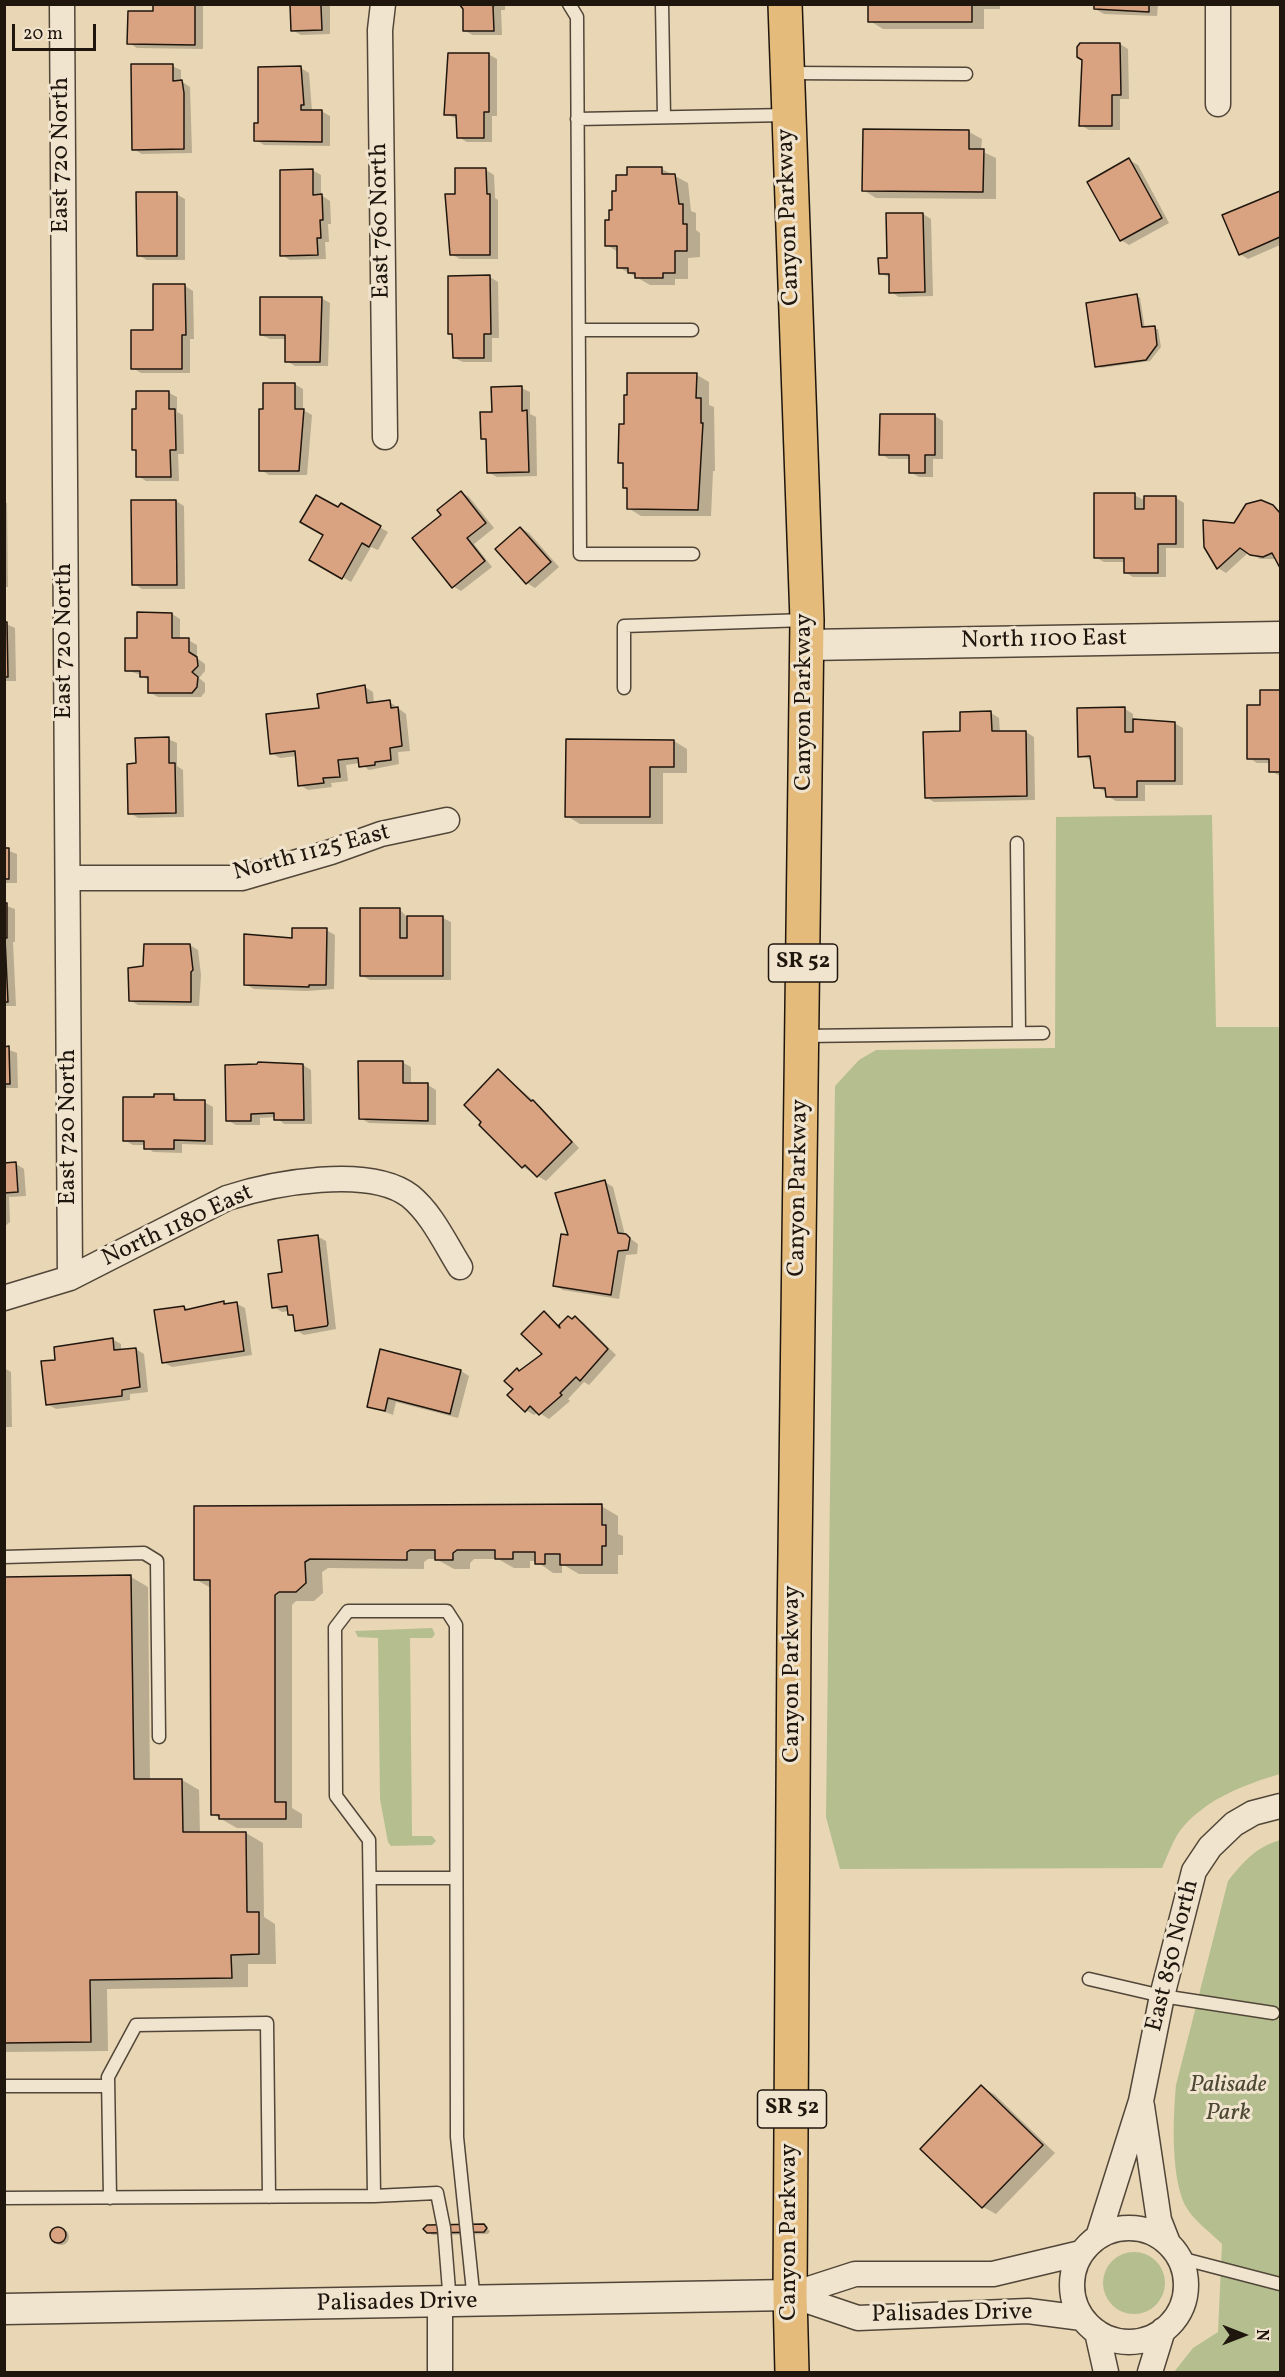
<!DOCTYPE html>
<html>
<head>
<meta charset="utf-8">
<style>
	body { margin:0 }
	#map { position:relative; width:1285px; height:2377px; overflow:hidden; background:#e8d6b4; font-family:Vollkorn,serif }
	canvas { display:block }
	.frame { position:absolute; inset:0; border:6px solid #1f160e; pointer-events:none }
	.north { position:absolute; left:1213px; top:2305px; width:60px; height:60px; -webkit-text-stroke:4px #f0e4ce; paint-order:stroke; rotate:90deg; font-size:16px; font-weight:700; line-height:24px; text-align:center; color:#1f160e }
	.north::after { content:''; display:block; margin:auto; width:21px; height:27px; background:#1f160e; clip-path:polygon(50% 0,100% 100%,50% 72%,0 100%) }
	.scale { position:absolute; left:12px; top:24px; width:84px; height:27px; box-sizing:border-box; border:3px solid #1f160e; border-top:0; padding-left:8px; font-size:18px; line-height:21px; white-space:nowrap; color:#1f160e; -webkit-text-stroke:4px #f0e4ce; paint-order:stroke }
</style>
</head>
<body>
<div id="map">
<canvas width="1285" height="2377"></canvas>
<div class="frame"></div>
<div class="north">N</div>
<div class="scale">20 m</div>
</div>
<script>
const ctx = document.querySelector('canvas').getContext('2d');
ctx.lineJoin = 'round';
function fill(path, color) {
  ctx.fillStyle = color;
  ctx.fill(path, 'evenodd');
}
function strokePath(path, color, width, dash) {
  ctx.strokeStyle = color;
  ctx.lineWidth = width;
  ctx.lineCap = dash ? 'butt' : 'round';
  ctx.setLineDash(dash || []);
  ctx.stroke(path);
}
function drawText(font, color, halo, rows, align = 'center') {
  ctx.font = font + ' Vollkorn,serif';
  ctx.lineWidth = 6;
  ctx.setLineDash([]);
  ctx.textBaseline = 'middle';
  ctx.strokeStyle = halo;
  ctx.fillStyle = color;
  for (const [text, x, y, turn = 0] of rows) {
    ctx.save();
    ctx.translate(x, y);
    ctx.rotate((+turn || 0) * Math.PI / 180);
    ctx.textAlign = isNaN(turn) ? turn : align;
    if (halo) ctx.strokeText(text, 0, 0);
    ctx.fillText(text, 0, 0);
    ctx.restore();
  }
}
fill(new Path2D(`
	M1212,815l4,212h64v747c-34,10 -72,24 -97,53 -9,10 -15,28 -21,41l-322,1 -14,-52 9,-731 24,-26 17,-10 179,-2 1,-231z
	M432,1628l3,6 -3,4h-22l2,198h20l4,5 -4,4 -41,1 -3,-4 -8,-43 -2,-161 -20,-1 -3,-6z
	M1280,1840v532h-106l19,-24 25,-16 4,-88c-11,-11 -26,-22 -34,-34 -18,-26 -15,-94 -12,-125l52,-204c15,-19 28,-34 52,-41z
	M1103 2283a31 31 0 1 1 62 0a31 31 0 1 1-62 0Z`), '#b5be8e');
fill(new Path2D(`
	M155,4h48v45l-66,-1 -8,-5 25,-31z
	M288,4h42v30l-29,1 -9,-5v-23z
	M461,4h44v6h-4l1,25h-29l-8,-4 -1,-22z
	M870,4h130v5h-16v20h-101l-13,-8z
	M1096,4h62l-1,12 -53,-2 -9,-5z
	M1120,44l8,5 1,50h-9v31h-31l-8,-5z
	M488,54l9,5v57h-5v26h-25l-9,-5v-18l-13,-5z
	M172,66l9,4v11l9,6 2,66 -50,1 -9,-5z
	M301,68l8,5 3,38h9l9,5v30l-66,-1 -8,-5 4,-16z
	M969,132l13,7 -1,12 15,7v41l-120,-1 -13,-8z
	M1129,160l9,5 31,58 -40,22 -8,-5z
	M662,169l26,14 3,28 5,2v17l4,3v24l-12,1v21h-13v6h-25l-19,-11 -13,-7v-15l-11,-7 4,-24z
	M312,170l9,5v20l9,6 1,23h-3l1,18h-4l1,17 -36,1 -8,-5z
	M486,170l8,5 1,23 3,2v59h-38l-9,-5 6,-59z
	M1280,193v52l-32,14 -8,-5 -16,-38z
	M176,194l9,5v61h-38l-9,-5z
	M923,214l8,5 2,77 -34,1 -8,-5v-14l-11,-5z
	M490,277l8,5 1,56h-7v24h-29l-9,-4v-23l-4,-2z
	M185,286l8,5 1,48h-4v34h-49l-8,-5z
	M1136,296l4,2 5,31h13l3,18 -11,14 -49,7 -4,-2z
	M321,298l9,5 -2,63h-33l-8,-5v-22h-17l-9,-4z
	M697,375l12,7v23l5,2 1,64h-2l-2,45h-70l-13,-8v-18l-4,-2 1,-23 -5,-3 5,-36z
	M294,384l9,5v21l9,5 -5,60h-38l-8,-5 4,-59z
	M521,388l9,4v22l6,3 1,59 -40,1 -9,-5 -1,-32 -5,-2 11,-25z
	M169,393l8,4v15l6,3 1,39h-6l1,27h-33l-8,-5v-25l-4,-2 4,-39z
	M935,416l8,5v38h-10v18h-14l-9,-5v-13h-21l-8,-5z
	M4,426l2,1v59h-2z
	M461,492l8,5 25,31 -20,16 18,23 -31,24 -8,-5 -10,-71z
	M1134,495l12,6 30,-3 8,5v45h-18v29h-33l-8,-5v-10h-21l-9,-5z
	M176,501l8,5 1,83h-43l-8,-5z
	M4,502l3,1 1,84h-4z
	M341,505l47,27 -10,18 -7,-3 -20,35 -40,-23z
	M1273,506l7,5v54l-3,-6h-17l-11,-7 -23,21 -8,-5 17,-43z
	M521,528l8,5 30,34 -24,21 -8,-5z
	M172,614l8,5v21h8l9,5v13l8,6v7l-6,7 6,5v9l-4,5h-43l-9,-5v-11l-8,-6 -15,-5 12,-31z
	M4,623l11,5 1,53h-12z
	M365,687l8,5 1,12 16,-2 16,12 4,37 -12,1 1,12 -30,6 -9,-7 -14,2 2,16 -17,2 1,4 -24,3 -8,-5 -3,-29 -17,2 -9,-5 50,-44z
	M1261,692h19v84l-9,-5v-8h-14l-8,-5 12,-52z
	M1079,709h46l8,5v6l41,3 9,5v57h-38v16h-29l-9,-5v-4l-12,-5 -3,-27 -13,-4z
	M991,713l8,5 1,15 26,-1 8,5 1,63 -101,2 -8,-5 36,-65z
	M168,739l9,4v23l6,4 1,47 -46,1 -8,-5 7,-48z
	M674,741l13,8v24h-24v51h-83l-13,-8z
	M4,849l13,5v29h-13z
	M4,905l11,4v33h-2l3,64h-12z
	M400,910l8,8h35l8,4v58h-81l-9,-5z
	M326,930l9,5 -1,54 -28,2 -52,-2 -9,-5 48,-44z
	M190,945l8,5 3,25 -2,31 -61,-1 -8,-5 14,-33z
	M4,1048l13,5 1,35h-14z
	M402,1062l9,5v18h17l8,5v35l-67,-2 -9,-5z
	M303,1065l8,5 1,54h-28l-8,-7 -16,1v7h-24l-9,-5z
	M499,1071l42,36 38,41 -33,33 -23,-14z
	M174,1096l8,5 22,1 9,5v38l-31,-1v9l-29,-1 -8,-7h-12l-9,-5z
	M4,1164h12l8,5 2,27 -17,1 1,25 -6,5z
	M605,1182l8,5 12,48 13,9 -1,10 -11,1 -7,44 -56,-9 -9,-5 16,-48z
	M317,1236l9,5 10,88 -32,6 -8,-5 -1,-13 -6,-6 -7,1 -8,-5 10,-33z
	M224,1303l13,1 8,4 7,47 -80,12 -9,-5 21,-55 5,3z
	M544,1313l16,13 15,-8 8,4 33,33 -27,30 -5,-3 -16,17 2,2 -21,18 -11,-7 -4,3 -8,-5 -11,-21 5,-17 24,-18z
	M112,1339l9,5v7l15,-2 8,5 4,38 -18,2v6l-74,9 -9,-5z
	M381,1351l80,20 8,5 -11,42 -62,-16 -3,13 -24,-9z
	M4,1368l7,4 1,55h-8z
	M601,1506l17,10v18l5,2v19h-5v19h-39l-17,-10v9h-9l-17,-12h-6v7h-16l-16,-9h-24l-4,4v6h-16l-18,-10h-8l-4,3v7l-96,-1 -6,4 1,21 -9,8h-18l-4,4v203l10,6v14h-65l-25,-14 -1,-226 -16,-9z
	M131,1577l17,10 2,193h32l17,10 1,44 46,-1 17,10 1,74 11,7 1,40h-28v23l-141,2 1,62 -104,1v-474z
	M981,2087l13,7 61,59 -59,61 -13,-7 -61,-58z
	M483,2226l7,5 -2,3 -56,1 -4,-3z
	M53 2237a8 8 0 1 1 16 0a8 8 0 1 1-16 0Z`), '#0003');
const building = new Path2D(`
	M153,4h42v41l-68,-1 1,-33h25z
	M324,4l-3,2 1,24 -31,1 -1,-26 -4,-1z
	M459,4h38l-4,2 1,25h-31v-22z
	M868,4h104v18h-104z
	M1094,4h55v8l-55,-3z
	M1080,43h40l1,52h-9v31h-33l3,-66 -5,-3v-10z
	M448,53h41v59h-5v26h-27l-1,-23h-12z
	M131,64h42v17l9,-1 2,13v56l-52,1z
	M301,66l3,39h-3v5h21v32l-68,-1v-18h4v-56z
	M863,129l106,1v19h15l-1,43 -121,-1z
	M1129,158l33,60 -42,23 -33,-59z
	M627,167h35v7h13l4,30h4v20h4v27h-12v22h-12v5h-28v-5h-7v-5h-11v-22h-12v-26h4v-10h3v-19h4v-16h11z
	M455,168h31l1,26h3v61h-40l-5,-61h10z
	M313,169v26l9,-1 1,26h-3l1,18h-4l1,17 -38,1v-86z
	M1280,191v46l-41,18 -17,-40z
	M136,192h41v64h-40z
	M886,213h37l2,79 -36,1v-19h-10l-1,-16h9z
	M490,275l1,59h-7v24h-31l-1,-24h-4v-58z
	M153,284h32l1,51h-4v34h-51v-39h22z
	M1137,294l5,33 13,-1 2,19 -11,15 -51,7 -9,-64z
	M260,297h62l-2,65h-35v-27h-25z
	M627,373h70l-1,25h5v25h2l-5,87 -71,-1v-21h-4v-25h-5l1,-39h5v-29h3z
	M263,383h32v26h9l-5,62h-40v-62h4z
	M522,386v25l5,-1 2,62 -42,1 -1,-34h-5l-1,-27h12l-1,-25z
	M136,391h33v18h6l1,41h-6l1,27h-35v-27h-4v-41h4z
	M880,414h55v41h-10v18h-16v-18h-30z
	M461,491l25,32 -19,15 18,23 -33,27 -40,-50 29,-23 -4,-5z
	M1094,493h41v16h9v-13h32v48h-18v29h-34v-15h-30z
	M316,495l22,12 3,-4 40,23 -12,21 -7,-4 -20,36 -33,-19 14,-25 -23,-13z
	M131,500h45l1,85h-45z
	M1261,500l12,5 7,8v55l-8,-15 -9,4 -13,-2 -10,-7 -23,21 -13,-22 -1,-27 31,3 12,-19z
	M520,527l31,35 -25,22 -31,-35z
	M137,612l35,1v25h17v14l8,5 1,9 -6,6 6,5 -1,10 -5,6h-44v-16h-8v-6h-15v-33h12z
	M4,622h3l1,55h-4z
	M365,685l2,18 23,-3 1,8 7,-1 4,39 -12,2 1,12 -16,2v3l-16,2 -1,-9 -20,2 2,17 -17,1 1,5 -26,3 -3,-35 -25,3 -4,-40 53,-6 -2,-14z
	M1260,690h20v82h-11v-13h-22v-54h13z
	M1125,707v25h8v-13l42,3v59h-38v16h-31l-1,-9h-11l-4,-32 -12,1 -1,-49z
	M991,711l1,20h34l1,65 -102,2 -2,-66 37,-1v-19z
	M169,737v26h6l1,50 -48,1 -1,-50 9,-1 -1,-25z
	M566,739l108,1v27h-24v50h-85z
	M4,848h5v31h-5z
	M4,903h3v35h-2l3,64h-4z
	M360,908h40v30h7v-22h36v60h-83z
	M292,928h35l-1,57h-17v2l-65,-2v-51l48,4z
	M144,944h46l3,26 -2,2v30l-62,-1 -1,-33 15,-2z
	M9,1046l1,38h-6v-37z
	M358,1061h45v22h25v38l-69,-2z
	M258,1062l45,2 1,56h-30v-7l-23,1v7h-25l-1,-56 32,-1z
	M498,1069l33,32 2,-1 39,42 -35,35 -12,-12 -3,3 -43,-43 2,-3 -17,-17z
	M154,1094h20v6h31v41l-31,-1v9h-30v-8h-21v-44h31z
	M16,1162l2,30 -14,1v-30z
	M605,1180l13,53 8,1 4,4 -2,12 -10,1 -7,44 -58,-9 8,-52 7,1 -13,-42z
	M318,1235l10,89 -1,2 -32,5 -2,-16h-5l-1,-9 -15,2 -4,-34 14,-2 -4,-32z
	M224,1301v3l13,-2 7,49 -82,12 -8,-53 30,-4 1,4z
	M544,1311l16,17 -1,-3 9,-9 4,3 3,-3 33,33 -28,32 -4,-4 -16,16 2,2 -23,20 -9,-9 -5,6 -18,-17 6,-6 -9,-8 13,-13 2,3 23,-17 -21,-20z
	M113,1338l1,12 22,-2 4,39 -18,3v6l-76,9 -5,-44 14,-1 -1,-13z
	M380,1349l81,21 -11,44 -62,-16 -3,13 -18,-4z
	M602,1504v21h4v21h-4v19h-42v-11h-15v10h-10v-12h-22v7h-18v-9h-38l-4,3v7h-18v-10h-25l-3,2v8l-97,-1 -5,3 1,21 -10,9h-17l-4,3v207h11v17h-67v-4h-8l-1,-235h-16v-74z
	M131,1575l3,204h48l1,53h63l1,80h12v42l-28,1 1,23 -142,2 1,62 -87,1v-466z
	M981,2085l62,60 -61,63 -62,-59z
	M484,2224l3,4 -3,4 -57,1 -4,-4 4,-4z
	M50 2235a8 8 0 1 1 16 0a8 8 0 1 1-16 0Z`);
fill(building, '#d9a381');
strokePath(building, '#1f160e', 1.5);
const service = new Path2D(`
	M569,4l8,13 3,537h113
	M662,4l2,113
	M787,73l179,1
	M577,119l210,-4
	M579,330h113
	M624,688v-62l182,-6
	M1017,843l2,190
	M803,1036l240,-3
	M4,1557l140,-4 13,8 2,176
	M370,1878h86
	M1089,1979l73,17 111,17
	M4,2086h104
	M4,2198l370,-2
	M110,2198l-2,-121 28,-52 131,-2 2,174
	M1180,2258l100,26
	M450,2303l-6,-75 -7,-35 -63,3 -5,-356 -33,-44 -1,-168 13,-17h99l9,14 1,512 17,164`);
const minor = new Path2D(`
	M62,4l8,1274
	M383,4l-3,26 5,407
	M1218,4v100
	M68,878h174l89,-26 50,-18 66,-14
	M4,1298l66,-20 157,-80c46,-15 142,-33 183,-2 22,18 35,47 50,71
	M1142,2106l17,114 9,23
	M1072 2285a57 57 0 1 1 114 0a57 57 0 1 1-114 0Z
	M1098,2237l43,-136 21,-105 32,-125 16,-24 24,-23 19,-11 27,-7
	M790,2295l65,-21h138l88,-21
	M790,2295l68,23 170,-7 54,7
	M440,2303v69
	M1097,2332l9,40
	M1150,2372l13,-42`);
const tertiary = new Path2D(`
	M807,645l473,-8
	M4,2309l786,-14`);
const trunk = new Path2D(`
	M785,4l22,616 -13,1010 -4,665 2,77`);
strokePath(service, '#514638', 15);
strokePath(minor, '#514638', 27);
strokePath(tertiary, '#514638', 33);
strokePath(trunk, '#1f160e', 36);
strokePath(service, '#f0e4ce', 12);
strokePath(minor, '#f0e4ce', 24);
strokePath(tertiary, '#f0e4ce', 30);
strokePath(trunk, '#e4bb7a', 33);
for (const [x, y, w] of [
	[803,963,69],
	[792,2109,69]
]) {
  const box = new Path2D();
  box.roundRect(x - w / 2, y - 19, w, 38, 4.5);
  ctx.fillStyle = '#f0e4ce';
  ctx.fill(box);
  strokePath(box, '#1f160e', 1.5);
}
drawText('bold 22px', '#1f160e', null, [
	["SR 52",803,963],
	["SR 52",792,2109]
]);
drawText('24px', '#1f160e', '#f0e4ce', [
	["East 720 North",63,155,-90],
	["Canyon Parkway",790,217,-92],
	["East 760 North",382,221,-91],
	["East 720 North",66,641,-90],
	["North 1100 East",1044,641,-1],
	["Canyon Parkway",806,702,-90],
	["North 1125 East",312,854,-15],
	["East 720 North",70,1127,-90],
	["Canyon Parkway",800,1188,-89],
	["North 1180 East",178,1227,-25],
	["Canyon Parkway",794,1674,-90],
	["East 850 North",1174,1956,-76],
	["Canyon Parkway",791,2232,-90],
	["Palisades Drive",397,2304,-1],
	["Palisades Drive",952,2315,-1]
]);
drawText('italic 24px', '#4c4834', '#f0e4ce', [
	["Palisade",1228,2087],
	["Park",1228,2115]
]);
</script>
</body>
</html>
